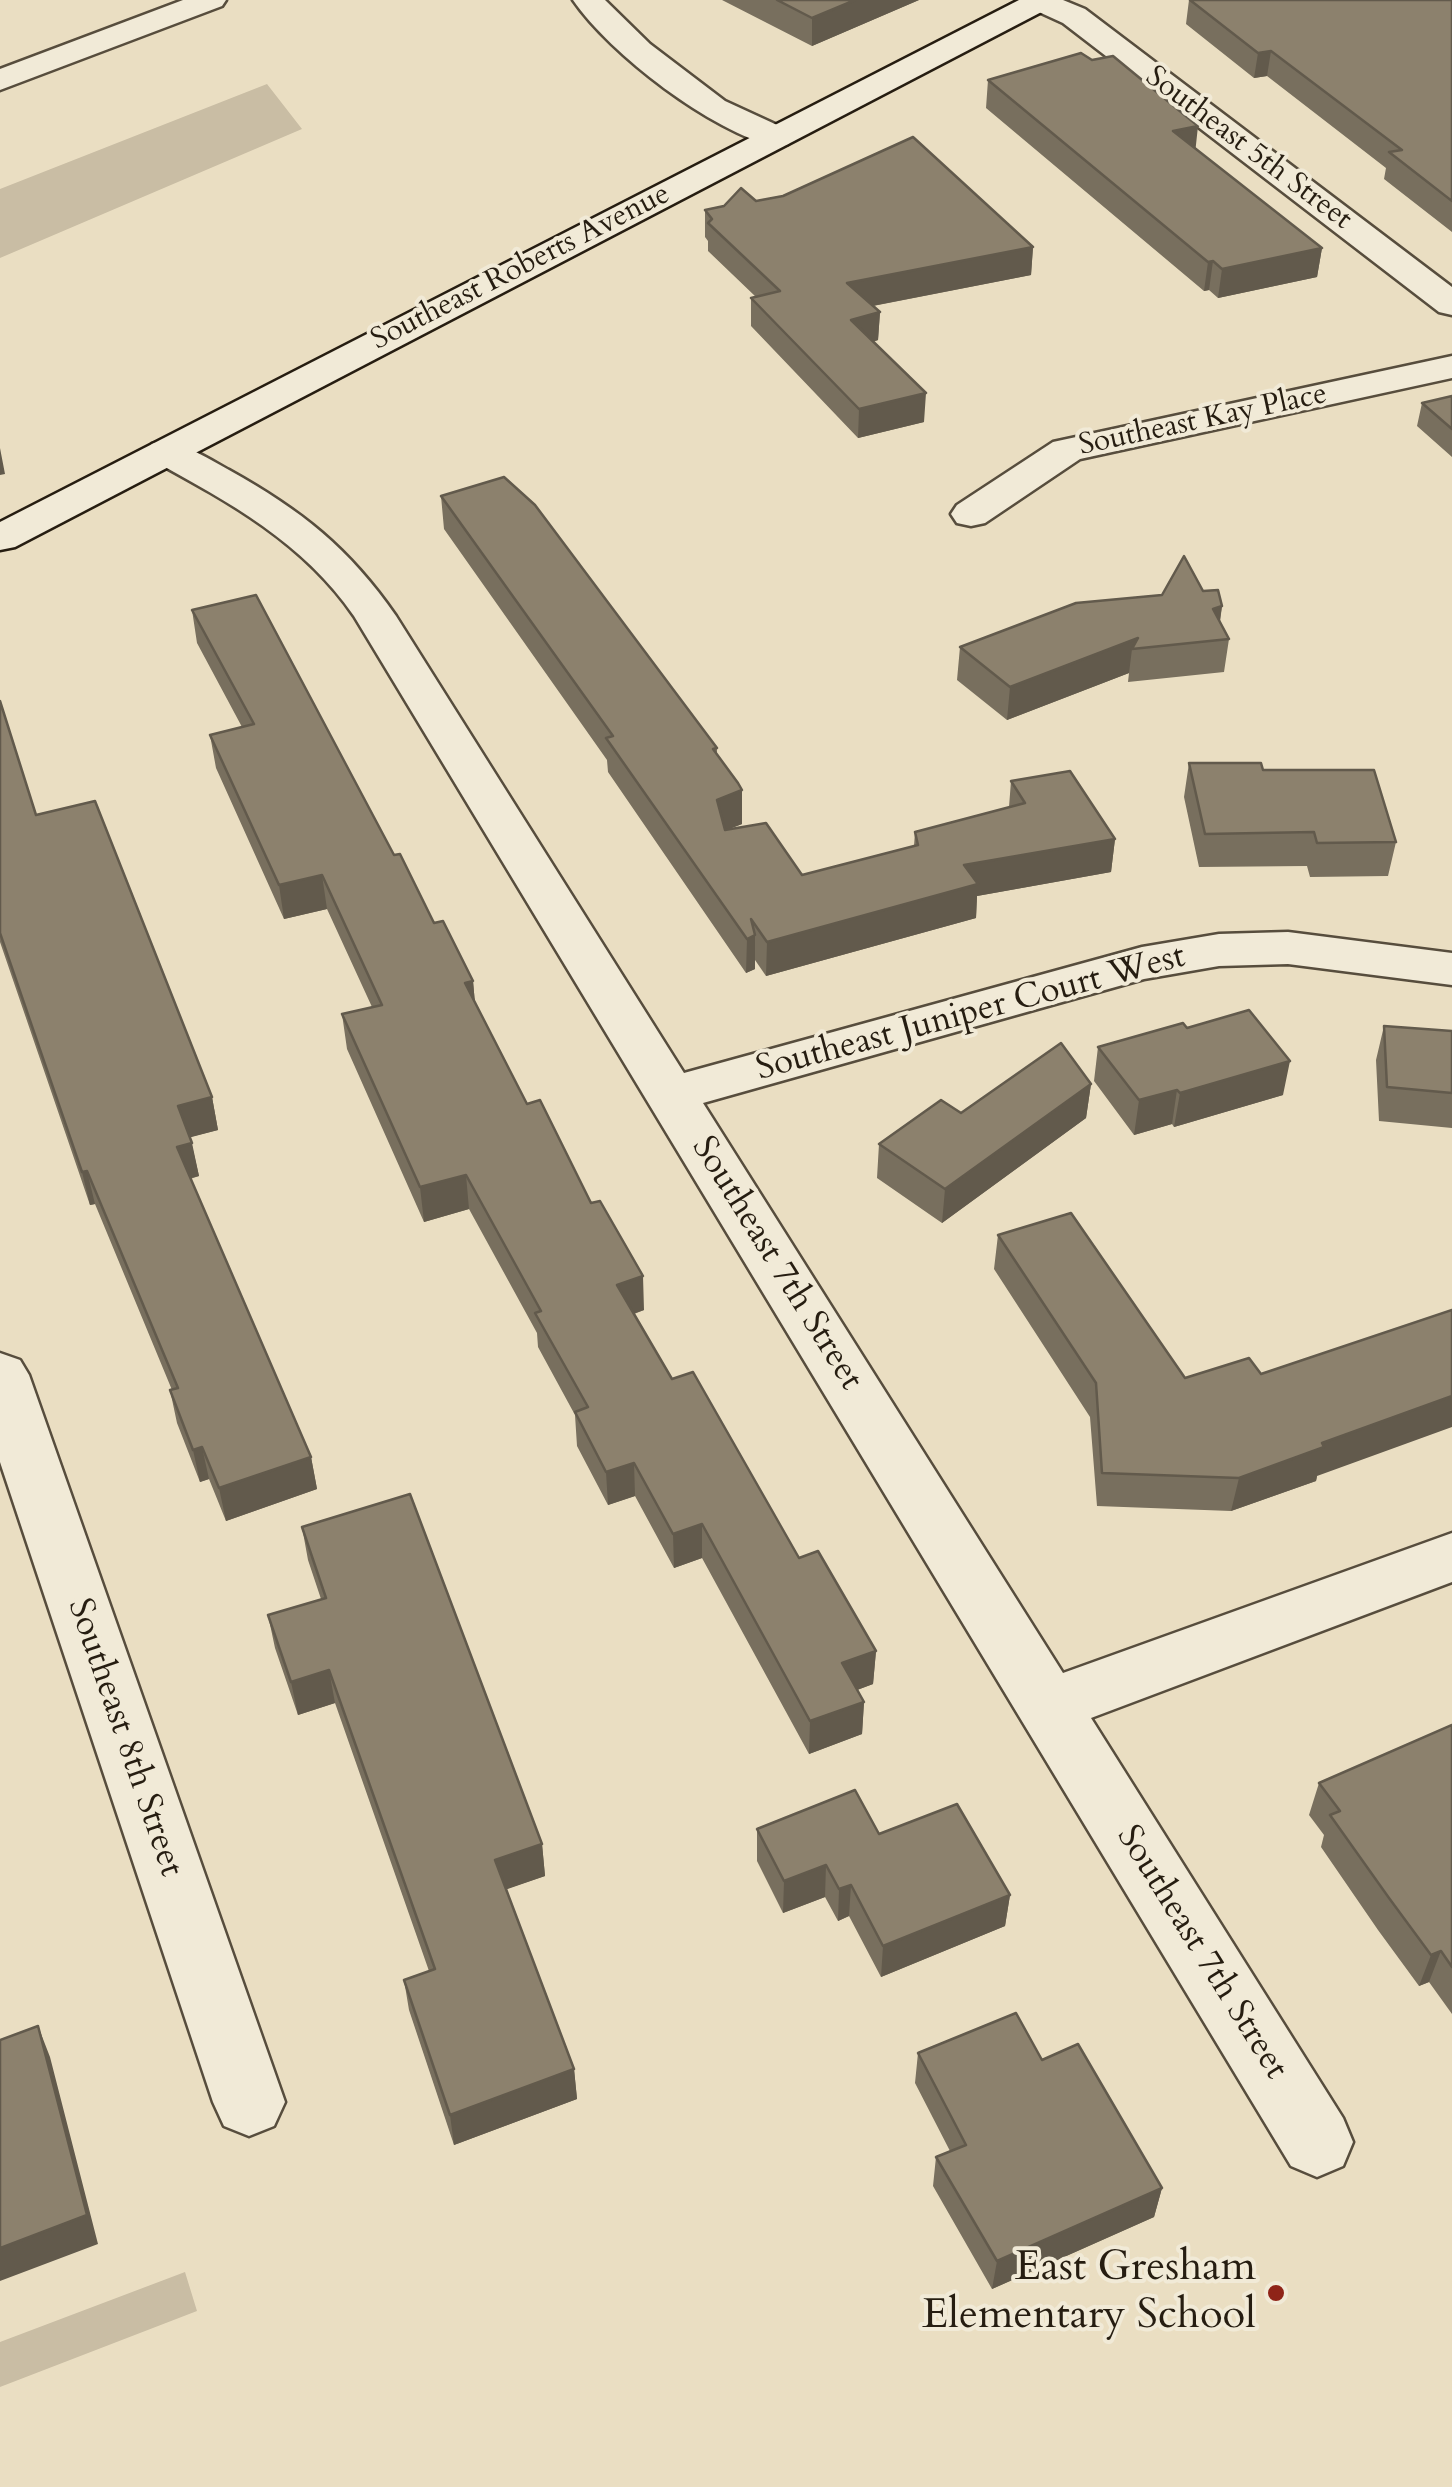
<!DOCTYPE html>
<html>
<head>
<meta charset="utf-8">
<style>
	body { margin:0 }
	canvas { display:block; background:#eadec2 }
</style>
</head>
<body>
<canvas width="1452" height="2487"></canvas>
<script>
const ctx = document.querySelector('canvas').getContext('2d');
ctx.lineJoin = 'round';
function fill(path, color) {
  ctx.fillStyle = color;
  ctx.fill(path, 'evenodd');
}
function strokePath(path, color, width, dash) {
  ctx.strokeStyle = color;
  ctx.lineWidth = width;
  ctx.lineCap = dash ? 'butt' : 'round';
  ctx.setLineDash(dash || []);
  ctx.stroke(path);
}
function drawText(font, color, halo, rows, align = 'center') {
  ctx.font = font + ' Cardo,serif';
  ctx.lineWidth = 8;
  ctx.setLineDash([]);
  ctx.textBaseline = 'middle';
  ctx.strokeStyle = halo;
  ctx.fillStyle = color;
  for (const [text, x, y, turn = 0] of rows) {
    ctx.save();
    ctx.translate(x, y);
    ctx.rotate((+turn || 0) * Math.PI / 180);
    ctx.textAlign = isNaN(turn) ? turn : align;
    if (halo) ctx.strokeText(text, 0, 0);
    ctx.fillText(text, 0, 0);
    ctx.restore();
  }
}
fill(new Path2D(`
	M267,84l35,45 -302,129v-69z
	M185,2272l12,39 -197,76v-45z`), '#c9bda4');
const street = new Path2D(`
	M183,0h43l-4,6 -222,84v-21z
	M573,0h32l45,44 75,57 63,29 5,7 -5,7 -12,3c-65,-16 -165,-92 -203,-147z
	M1024,0h39l22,9 367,278v28l-13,-3 -376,-289 -35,-16z
	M1452,356v22l-372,81 -95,64 -14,3 -14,-3 -6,-9 6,-9 96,-63z
	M166,440c22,6 43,19 63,30 72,40 120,78 167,146l288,457 458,-126 77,-13 69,-2 164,21v32l-164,-21 -69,2 -75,13 -441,124 360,570 389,-140v49l-361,136 252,400 10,24 -10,24 -26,11 -26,-11 -937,-1550c-51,-74 -125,-114 -202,-156l-6,-8 6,-8z
	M0,1353l20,7 9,15 256,727 -11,24 -25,10 -25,-10 -11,-24 -213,-640z`);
const secondary = new Path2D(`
	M1019,0h38l-4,6 -1038,541 -15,3v-28z`);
strokePath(street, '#574d3d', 5);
strokePath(secondary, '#261d11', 5);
fill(street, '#f1ead7');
fill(secondary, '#f1ead7');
fill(new Path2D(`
	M722,0h197l-107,46z
	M1189,0h263v232l-68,-53 2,-11 -119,-92 -13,2 -68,-54z
	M988,80l207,68 127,100 -5,29 -99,21 -9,-8 -5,1 -218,-183z
	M756,201l277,46 -2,28 -158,31 7,6 -2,28 -5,2 51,80 -66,16 -107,-112v-28l5,-1 -48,-46v-10l-3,-4v-27z
	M1452,396v61l-35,-31 5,-23z
	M441,496l276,252v7l25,69 -16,6 76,45 112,-29 1,-14 94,-25 2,-26 104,58 -4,33 -134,24 -1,22 -210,58 -11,-16v9l-9,4 -138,-201 -1,-12 -163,-231z
	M1203,591l19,15 -2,16 9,17 -5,33 -96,10 1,-9 -122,47 -50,-40 3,-33z
	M192,610l202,245 40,68 39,58 2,22 52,101 117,206 -10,4 38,65 127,179 77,93 -3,33 -16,6 7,12 -2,32 -53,20 -107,-196 -28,10 -39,-72 -27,9 -31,-59 -2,-31 -37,-68 -1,-14 -68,-124 -45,13 -77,-173 -5,-35 30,-7 -45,-98 -43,10 -68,-151 -6,-33 32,-8 -45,-84z
	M0,701l36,114 176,282 6,33 -28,7 9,39 -9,3 121,278 6,32 -91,32 -17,-42 -9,3 -23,-59 -7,-33h2l-77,-186 -5,1 -90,-263z
	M1189,763l74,7 133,72 -8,34 -78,1 -3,-11 -108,1 -15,-70z
	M1384,1026l68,5v97l-73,-7 -3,-61z
	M1187,1028l96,67 -109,32 -2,-3 -38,11 -40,-54 4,-34z
	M1091,1084l-5,34 -144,105 -65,-45 2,-34 82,-31z
	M998,1235l187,143 132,98 -1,5 -85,30 -134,-5 -7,-89 -96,-148z
	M302,1527l240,317 3,32 -39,13 68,180 3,30 -123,46 -45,-135 -5,-30 25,-9 -94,-268 -37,12 -23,-67 -7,-33 53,-16 -13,-39z
	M1452,1725v289l-23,-32 -10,4 -41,-56 -57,-83 3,-12 -15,-20 10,-32z
	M757,1829l122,5 131,61 -5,31 -124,51 -32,-61 -11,5 -13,-24 -42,16 -26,-52z
	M918,2053l124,7 120,128 -8,29 -162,72 -59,-103 3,-29 14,-6 -35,-68z`), '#786f5e');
fill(new Path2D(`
	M855,0h64l-107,46v-28z
	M1271,51l-4,25 -13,2 4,-25z
	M1198,126l-3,28 -22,-23z
	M1033,247l-2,28 -185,36 1,-28z
	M1322,248l-5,29 -99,21 4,-29z
	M1213,261l-4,29 -5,1 4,-29z
	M880,312l-2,28 -28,8 1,-28z
	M926,393l-2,29 -66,16 1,-29z
	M0,448l5,26 -5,1z
	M1222,606l-5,33 -4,-30z
	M1138,638l-6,11 -3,24 -122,47 3,-33z
	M742,790v34l-25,10v-34z
	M1115,839l-4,33 -134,24 -1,22 -210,58 1,-34 197,-77z
	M322,875l5,34 -43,10 -5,-34z
	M755,935v34l-9,4 1,-34z
	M473,981l3,34 -11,-32z
	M1290,1061l-7,34 -109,32 6,-34z
	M1091,1084l-5,34 -144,105 3,-34z
	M1177,1090l-5,34 -38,11 5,-35z
	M212,1097l6,33 -34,9 -6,-33z
	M192,1143l7,33 -16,4 -6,-33z
	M87,1171l8,33 -5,1 -8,-33z
	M466,1175l3,34 -45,13 -4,-35z
	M643,1276l1,34 -26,9 -1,-34z
	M1452,1396v31l-135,49 -1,5 -85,30 8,-33 83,-35z
	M202,1447l7,32 -9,3 -7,-32z
	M311,1457l6,32 -91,32 -7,-33z
	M634,1463l1,33 -27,9 -2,-33z
	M702,1524v34l-28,10 -1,-34z
	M876,1651l-3,33 -32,12 1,-33z
	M329,1670l6,33 -37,12 -7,-33z
	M864,1702l-2,32 -53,20 1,-33z
	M542,1844l3,32 -46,16 -4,-32z
	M826,1865l-1,32 -42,16 1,-32z
	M851,1885l-2,31 -11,5 1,-32z
	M1010,1895l-5,31 -124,51 2,-31z
	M1441,1951l-12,31 -10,4 12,-31z
	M38,2026l12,31 48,187 -98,37v-33z
	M574,2069l3,30 -123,46 -4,-30z
	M1162,2188l-8,29 -162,72 5,-28z`), '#625a4c');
const building = new Path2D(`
	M777,0h78l-43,18z
	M1190,0h262v201l-63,-49 13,-2 -131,-99 -13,2z
	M1081,53l11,7 21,-4 85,70 -25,5 149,117 -100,21 -9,-8 -5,1 -220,-182z
	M913,137l120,110 -186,36 33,29 -29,8 75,73 -67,16 -108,-111 29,-7 -72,-68 4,-4 -7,-9 19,-4 17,-18 15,13 27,-5z
	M1452,396v33l-30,-26z
	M504,477l31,28 182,243 -4,1 25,34 4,7 -25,10 8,30 41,-7 36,52 116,-30 -3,-13 110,-29 -14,-22 59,-10 45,68 -151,26 14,19 -211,58 -16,-23 4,16 -8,4 -141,-201 7,-2 -172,-240z
	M1184,556l19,35 15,-1 4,16 -9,3 16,30 -97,10 6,-11 -128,49 -50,-40 116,-44 86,-8z
	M256,595l138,260 6,-1 34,69 9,-2 30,60 -8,2 62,121 13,-4 51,103 9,-2 43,75 -26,9 55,94 21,-7 106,186 19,-7 58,100 -34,12 22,39 -54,19 -108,-197 -29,10 -39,-71 -28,9 -31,-60 13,-5 -53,-94 6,-2 -75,-136 -46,12 -78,-173 40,-9 -60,-130 -43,10 -69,-150 44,-11 -62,-114z
	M0,701l36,114 59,-14 117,296 -34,9 14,37 -15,4 134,310 -92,31 -17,-41 -9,3 -23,-60 8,-2 -91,-217 -5,1 -82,-239z
	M1189,763h72l2,7h111l22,72 -79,1 -3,-11 -109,2z
	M1249,1010l41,51 -110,32 -3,-3 -38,10 -41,-53 85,-24 4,5z
	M1384,1026l68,5v62l-65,-6z
	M1061,1043l30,41 -146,105 -66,-45 62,-44 20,13z
	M1071,1213l114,165 64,-20 12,16 191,-64v86l-130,47 2,4 -85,31 -137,-5 -6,-90 -98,-148z
	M410,1494l132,350 -47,16 79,209 -124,46 -46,-135 31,-11 -106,-299 -38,12 -23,-67 58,-17 -24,-71z
	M1452,1725v242l-11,-16 -10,4 -42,-57 -59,-83 10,-4 -21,-28z
	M855,1790l24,44 78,-30 53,91 -127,51 -32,-61 -12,4 -13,-24 -42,16 -27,-52z
	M1016,2013l26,47 36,-16 84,144 -165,73 -61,-104 30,-12 -48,-92z
	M38,2026l49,189 -87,33v-208z`);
fill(building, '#8c816d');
strokePath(building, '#625a4c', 2.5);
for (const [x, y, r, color] of [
	[1276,2293,10,"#8f2418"]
]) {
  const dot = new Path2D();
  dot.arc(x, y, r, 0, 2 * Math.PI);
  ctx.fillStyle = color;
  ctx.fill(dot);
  strokePath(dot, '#f1ead7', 4);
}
drawText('30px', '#261d11', '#f1ead7', [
	["Southeast 5th Street",1248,149,37],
	["Southeast Roberts Avenue",521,268,-27],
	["Southeast Kay Place",1203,421,-12]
]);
drawText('35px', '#261d11', '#f1ead7', [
	["Southeast Juniper Court West",971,1014,-15],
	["Southeast 7th Street",776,1264,58],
	["Southeast 8th Street",124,1738,71],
	["Southeast 7th Street",1201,1953,58]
]);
drawText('42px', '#261d11', '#f1ead7', [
	["East Gresham",1256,2269],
	["Elementary School",1256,2317]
], 'right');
</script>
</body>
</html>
